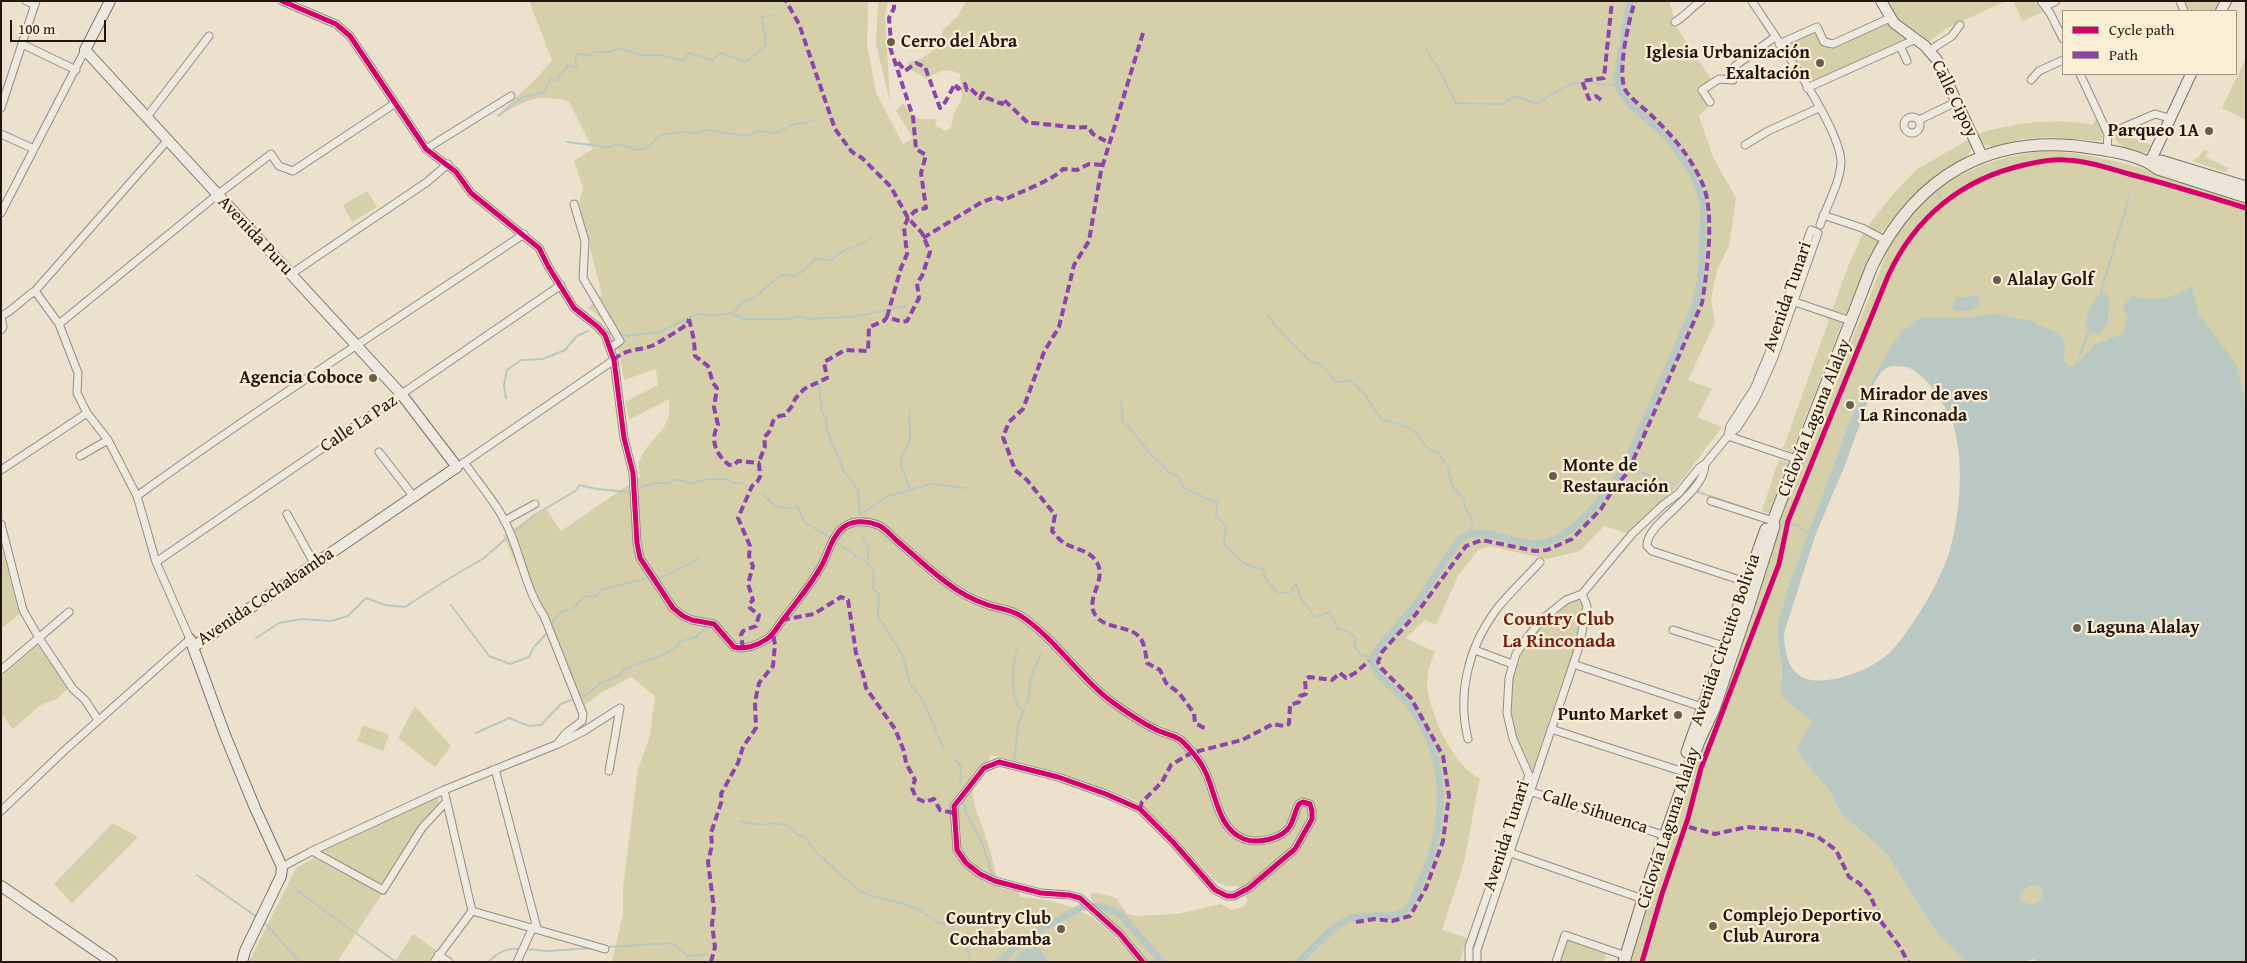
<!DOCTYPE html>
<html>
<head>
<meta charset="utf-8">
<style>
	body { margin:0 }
	#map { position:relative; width:2247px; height:963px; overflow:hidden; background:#ebe1cc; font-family:"Gentium Book Plus",serif }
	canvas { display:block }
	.frame { position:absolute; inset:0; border:2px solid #24150e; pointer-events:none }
	.legend { position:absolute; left:2062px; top:10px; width:175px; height:65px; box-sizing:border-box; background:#faefd5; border:1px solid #a49885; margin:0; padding:6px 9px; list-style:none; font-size:15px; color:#24150e }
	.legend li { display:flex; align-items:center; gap:10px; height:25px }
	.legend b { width:25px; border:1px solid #a49885 }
	.scale { position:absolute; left:10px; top:20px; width:96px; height:22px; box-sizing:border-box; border:2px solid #24150e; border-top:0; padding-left:6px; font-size:15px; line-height:18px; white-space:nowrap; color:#24150e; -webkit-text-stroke:4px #faefd5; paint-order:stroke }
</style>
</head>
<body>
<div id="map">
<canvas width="2247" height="963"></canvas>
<div class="frame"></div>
<ul class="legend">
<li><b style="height:6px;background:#d6006c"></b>Cycle path</li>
<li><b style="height:6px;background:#8e44ad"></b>Path</li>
</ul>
<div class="scale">100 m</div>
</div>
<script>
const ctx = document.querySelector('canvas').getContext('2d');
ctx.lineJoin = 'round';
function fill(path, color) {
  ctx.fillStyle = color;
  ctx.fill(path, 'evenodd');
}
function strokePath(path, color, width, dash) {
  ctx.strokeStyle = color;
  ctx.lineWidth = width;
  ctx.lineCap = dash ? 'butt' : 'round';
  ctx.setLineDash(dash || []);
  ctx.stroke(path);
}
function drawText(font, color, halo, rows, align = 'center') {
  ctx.font = font + ' "Gentium Book Plus",serif';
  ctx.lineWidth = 4.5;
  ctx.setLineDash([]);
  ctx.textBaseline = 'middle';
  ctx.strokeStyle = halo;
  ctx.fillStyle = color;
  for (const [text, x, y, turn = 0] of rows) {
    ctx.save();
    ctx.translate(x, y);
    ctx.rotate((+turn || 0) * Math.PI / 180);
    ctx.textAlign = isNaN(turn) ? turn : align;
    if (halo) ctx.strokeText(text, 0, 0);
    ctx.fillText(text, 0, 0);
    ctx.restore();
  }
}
fill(new Path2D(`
	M529,1h339l-1,43 9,49 27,51 10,-6 -17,-27 7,-8c12,17 13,17 34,16l-2,6 10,6 6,-3 2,-12 9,-18 -2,-24c-13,-7 -22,-3 -33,5l-17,-10 -2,-7 13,-3 13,-9 10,-21 14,-13 8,-15h703l8,27 34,51 -13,10 11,17 -10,10 14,41 23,41 -7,48 -12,24 -6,30 4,22 -27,58 24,9 -15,28 25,10 -46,61 -49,45 -23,-7 -24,25 -33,8 -58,-13 -11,4 -20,26 -22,49 -11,-5 -19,18 29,14c-4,9 -8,20 -8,30 0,27 27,86 53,96l-16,84 -22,68 25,8 -7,24h-312l-24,-30 -29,-22 -5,-16 8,-1 18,5 11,16 10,2 40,-2 44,-10 11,6 11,-3 5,-7 -10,-14h-11l-12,-5 -47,-52 -32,-28 -60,-23 -85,-23 -4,8 -13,9c-6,34 8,47 16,78 4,13 5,25 10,38l19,4 1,5c57,4 82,21 117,65h-133l6,-15 -13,15h-385l11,-48v-26l15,-119 12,-33 5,-40 -24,-19 -30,16 -20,15 -78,-173 43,-26 15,22 79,-54c-8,-29 24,-38 29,-62 1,-5 0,-11 0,-16l-40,21 -4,-18 33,-17 -2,-16 -32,11c-6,-34 -6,-51 -36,-72l14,-13 -23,-91 4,-17 -9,-26 19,-12 -24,-48c-35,-7 -40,-2 -71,15 17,-20 39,-35 54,-56z
	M878,1h10l-3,15 5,86 -14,-58z
	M1885,1h121l-59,27 -20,15 -28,-21z
	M2018,1h16l9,11 -21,9 -8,-18z
	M2184,1h35l-5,10h-25z
	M1890,22l17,17 -92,42 -5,-2 -23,-35 29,-13 8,13 7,3z
	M2246,58v62l-24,-12z
	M2097,117l6,16 -2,8 -52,-4 -27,2 -30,8 -11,-3 -5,-10c31,-9 62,-14 94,-12 8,0 15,2 23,3z
	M2125,130l2,5 24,10 -4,7c-13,2 -28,-5 -35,-17z
	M1970,139c2,5 3,10 -1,15 -5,7 -27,16 -35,23 -21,16 -37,36 -53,56l-14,-6 27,-34 23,-24z
	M2203,150l6,1 -3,6 23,11 -4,4 -33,-11 7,-4z
	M2047,151c68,3 134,31 199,51v244l-299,-35c-12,-21 -37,-60 -65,-40l-3,-2 -27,46 -63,170 -11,37v21l4,23 -1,29 31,26 -15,25 4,11 29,34 11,22 45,40 51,80 29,29h-337l28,-87 118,-343 114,-284c33,-62 90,-91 158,-97z
	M367,191l10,16 -25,15 -9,-17z
	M1863,233l16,7 -13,26 -20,48 -16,-5 3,-1 16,-44z
	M1827,318l15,5 -50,129 -11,-4 3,-2 44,-123z
	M1779,459l9,4 -19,50 -7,-2z
	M3,551l16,63 -18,15v-76z
	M1576,599l6,3 1,5 -8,44 -12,28 -30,90 -3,1c-7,-16 -18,-36 -20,-54 -5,-48 24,-95 66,-117z
	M38,645l30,43 -10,10 -19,8 -26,23 -12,-16v-36z
	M415,706l36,40 -16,21 -37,-29z
	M363,725l26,10 -6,16 -26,-10z
	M438,796l1,8 -20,21 -38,59 -61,-33z
	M113,823l25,14 -66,66 -18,-19z
	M314,858l68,36 -45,68h-88l47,-94z
	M2035,885l7,3 1,6 -4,7 -7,4 -11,-3 -2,-7 8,-7z
	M413,934l23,16 -8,12h-33z
	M1567,939l40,14 -3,8 -46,1z`), '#d5d0aa');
fill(new Path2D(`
	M2192,286l7,29 37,49 10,43v555h-208l-5,-3 -7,3h-60l-29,-29 -51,-80 -45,-40 -11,-22 -29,-34 -4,-11 15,-25 -31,-25 1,-30 -4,-23v-21l11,-37 63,-170 27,-46 9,-18 14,-20 15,-11 9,-3 35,1 36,-4 31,6 29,13 8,10 -1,19 5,5 8,-2 18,-21 28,-10 5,-17 -5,-10 9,-11c26,7 39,2 60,-10zM1889,366c6,0 13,0 19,1 17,6 29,27 38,41 21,37 15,105 3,145 -8,27 -36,74 -55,95 -12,13 -28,22 -45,27 -42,13 -64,5 -65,-42l31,-97 30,-71 30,-83 7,-11zM2035,885l7,3 1,6 -4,7 -7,4 -11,-4 -2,-6 8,-7z
	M2101,293l6,2 2,4 -1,24 -8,10h-7l-7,-7c0,-13 5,-24 15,-33z
	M1978,295l1,11c-8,4 -14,6 -23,5l-4,-3 4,-10z
	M1038,946l11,16h-36c5,-9 15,-15 25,-16z`), '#b9c8c2');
strokePath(new Path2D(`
	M1426,50l13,19 17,34 47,1 12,-8 22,8c36,-25 38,-24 81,-18
	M498,116l25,-19 20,-4 6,-9 1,-6 6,3 12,-16 9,3 -2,-8 3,-6 11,1 5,-3h15l12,-4 19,7h22l20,6 7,-8 23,7 9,-7 25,9 20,-17 -4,-28 11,-2
	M567,142l41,5 11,-3 17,6 9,-1 16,-14 19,-3 15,1 11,-3 40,6 13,-5 17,2 18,-9 20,-3
	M1937,193l4,5
	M2100,295l30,-101
	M732,313l11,6h47l10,-3 7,3 46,-2 53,-11
	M1267,315c14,16 27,33 44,46 4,2 8,3 11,5 13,8 4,19 28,15l14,12 18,27c11,2 25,5 34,13 11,9 4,15 23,20l8,13 6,21 11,12v7l9,15 -3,12
	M618,336l39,-3 40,-19 21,1 14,-2 14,-13 9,-3 26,-22 16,1 18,-17 17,1c9,-12 29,-14 41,-23
	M2076,365l13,-34
	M819,385l3,27 4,6 1,13 17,40 14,19 2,25 28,-19 22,-6c-1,-9 -8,-17 -9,-26 -1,-11 7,-16 9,-25 1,-8 -2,-18 0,-28
	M506,398l-2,-13 3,-15 14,-10 22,-1 22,-9 12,-14 11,-5
	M1120,398l3,24c13,9 14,17 24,28 7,8 16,14 22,23l8,2 7,13 33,15 -1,14 10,8 -2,18c14,15 19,24 39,26l2,8 11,15 13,1 7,-9 5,14 14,19 15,-5 8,17 9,2 8,6v9l6,9 13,2
	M1635,470l38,13
	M641,487l15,-4h13l3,-4 19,4 18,-4h18l6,4h9
	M910,490l21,-6 35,4
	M1698,492l50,17
	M763,495c10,11 20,15 35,12l6,15 24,14
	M1782,521l16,5 10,7
	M513,533l20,-17 44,-26 2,-5 18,4 33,3
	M863,536l5,12v16l6,8 -1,17 6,5 -1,22 25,40 7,28 11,13 23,51
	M836,542l31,21
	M660,578l39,-19
	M451,605l38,51 21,8 19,-7 5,-10 13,-14
	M551,627l3,-7 10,-10h8l12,-14 11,1 6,-7 46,-12
	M256,638l23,-15 23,-4 29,2 17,-5 18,-18 19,7 20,2 40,-26 39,-23 25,-22
	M1017,648c-5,18 -8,49 5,64
	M579,696l7,-1 15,-12 18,-7 5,-7 44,-16 14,-12 14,-4 10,-9
	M476,733l33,-15 20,8 12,-1 20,-21 15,-6
	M955,760l6,6 -1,19
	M1014,765l4,-40 10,-26 3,-21 10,-24
	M964,803l2,10 15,27 12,36
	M740,821l21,4 14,-2 13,3 10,9 6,1 12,16 42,38 14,6 33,8 14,6 20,13 11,2 13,13 5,2 -1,10 4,12
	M197,875l60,42
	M296,890l100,72
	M263,921l37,41
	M607,947l65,-4 16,13 19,-2
	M524,949l24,2 44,-3
	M488,962c11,-10 17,-14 32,-13`), '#b9c8c2', 2);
strokePath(new Path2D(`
	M999,962l27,-25 56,-30 17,-1 21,8 42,48
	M1298,962c15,-13 32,-34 49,-42 18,-9 45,2 59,-10 7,-6 10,-18 14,-27 24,-49 30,-111 1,-160 -4,-6 -8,-14 -12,-19 -13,-15 -31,-24 -37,-43l5,-11 36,-42 47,-69c23,-14 45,2 70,5 39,4 75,-50 95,-77l70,-161 6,-27 3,-74 -11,-31 -24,-35 -40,-36 -11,-17 -1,-8 13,-77`), '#b9c8c2', 7);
const street = new Path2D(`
	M26,1l9,4
	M282,1l54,23 14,12 76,113 30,23 15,21 68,55 9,18 26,42 24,19 7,8 9,25 10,78 9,35 4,70 3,15 33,50 10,8 9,4 22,4 20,23c11,3 24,-2 33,-8 7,-5 10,-12 15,-18 14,-19 30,-37 41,-58 6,-12 8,-24 18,-34 10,-9 25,-9 37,-4 7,3 13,10 18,15 17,14 33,30 51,43 13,10 26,17 41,22 12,4 22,4 33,11 36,24 59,63 94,88 14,10 28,20 44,27 7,3 19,5 24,11 9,9 18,20 23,31 10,22 12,56 38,66 14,5 38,0 46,-13 4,-7 5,-15 9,-22l4,-2 7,2 2,7v8l-17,30 -46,39 -15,8h-7l-12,-6 -42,-48 -33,-33 -34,-15 -48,-17 -59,-15 -15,6 -30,38 3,44 9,13 14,11 15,7 46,12 28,2 11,3 40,36 23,28
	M1752,1c21,33 91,129 89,163 -2,21 -14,41 -21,61
	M2041,1l9,12 13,26
	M2180,1l4,10
	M2046,6l10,-5
	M1675,22c10,-6 16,-14 26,-21
	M22,44l54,26
	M1779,44l38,-17 7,15 9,2 57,-26
	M1900,46l7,15
	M1930,50l22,-14 8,-11
	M2080,74l28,60 -1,16
	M2031,80l8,-9 24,-11
	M1807,88l109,-49
	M1710,102l-8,-12 17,-11 14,1 2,-14 40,-29
	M1,108l35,-107
	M1904 125a8 8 0 1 1 16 0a8 8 0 1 1-16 0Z
	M146,118l63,-82
	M1919,120l37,-18
	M1,134l33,15
	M2108,134l47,-20 14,4
	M1745,145l23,-14 51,-23
	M426,149l85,-53
	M574,204l11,37 -2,37 37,63 -10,7
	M1,213l84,-163
	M1823,215l39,13 23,12
	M291,274l136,-92 21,-18
	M35,291l132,-150
	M1792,301l59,20
	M1,316c12,-5 21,-17 34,-25l24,33 19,49 -1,20 10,20 21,27 29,56 19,66 34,77 -125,111 -64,61
	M1,317l2,10 -2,3
	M59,324l158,-129 54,-41 8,12 14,5 101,-67
	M1728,436l68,23
	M379,452l35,45
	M80,456l28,-16
	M464,462c15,22 35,44 45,68 13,29 17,60 35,86l39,98 -1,7 -16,12 -8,10
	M462,464l152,-104
	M1705,464c0,31 -59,58 -58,82l5,5 94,31
	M1,470l86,-57
	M137,496c126,-91 257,-175 387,-262
	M1711,501l62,20
	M287,514l28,51
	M504,521l31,-17
	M1,524l22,86 16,28 34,51 12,11 13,20
	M156,562l405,-277
	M1673,630l51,16
	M1475,650l37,14
	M1573,664l129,43
	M1,670l68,-58
	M1551,729l136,44
	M1468,739c-11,-45 0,-91 28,-129 13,-17 30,-32 44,-48
	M495,769l42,159
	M609,771l11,-63
	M444,790l28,121
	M1526,790l140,46
	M312,851l71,39 39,-62 24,-26
	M1508,852l135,47
	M282,867l30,-16 132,-61 114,-46 26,-13 36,-23
	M472,911l133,38
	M438,955l11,7
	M434,962l38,-51
	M517,962l16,-35
	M1469,962v-15l60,-172 -16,-36 -6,-26 2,-35 7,-24 13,-19 16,-18 21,-17 16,-6 50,-60 31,-29 16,-12 20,-25 6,-4 23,-28 9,-8 18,-28 18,-40 45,-127 -7,-3 -42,123 -15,36 -24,37 -2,10
	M1477,962v-12l102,-303 8,-41 -5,-12
	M1556,962l9,-27 61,21`);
const secondary = new Path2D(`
	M110,1l-25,49 317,345 55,72 -264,180
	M1881,1l13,22 31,23 12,14 45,96
	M2221,11l5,-10
	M2150,162l41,-88
	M190,639l35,96 30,73 27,59 -1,9 -36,75 -3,11
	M1,886l111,76`);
const primary = new Path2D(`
	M2150,162l11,-1 85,26
	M1687,752l79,-223
	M1624,962l19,-63 44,-126 12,-32 15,-32 36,-107 24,-76 -1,-5 99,-255c44,-90 118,-134 219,-118 22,3 50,7 67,21l88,28`);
strokePath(street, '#958d81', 9);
strokePath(secondary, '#7a7267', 12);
strokePath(primary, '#7a7267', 13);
strokePath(street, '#eee9de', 7);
strokePath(secondary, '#eee9de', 10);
strokePath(primary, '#eae4d9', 11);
strokePath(new Path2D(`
	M1143,33l-42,138 -12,70 -15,24 -15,62 -15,25 -21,57 -14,13 -6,15 12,33 12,10 28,35 -3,16c4,4 7,9 11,11 11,8 25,7 33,19 13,18 -13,39 0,55 11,15 38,8 46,25 3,6 4,15 5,22l13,7 6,13 13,10 15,20 1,10 11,6
	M898,62l7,9 11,-8 9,4 15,41c7,-6 10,-16 15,-24l3,5 7,-5 2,6 4,-1 9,9 3,-5 4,5 15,6 1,-5 25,24c20,0 42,6 60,4l5,7 16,9
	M1601,100l-5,-4 -7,3 -7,-18 22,-3 8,-77
	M923,238l59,-36 14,-5 8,3c17,-9 46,-18 59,-31l14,1 12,-6 14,1
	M887,317l14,-49 6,-14 -3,-27 4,-9 7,-7 11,-3 -5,-35 5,-18 -10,-6 -3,-32 -25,-76 3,1 -2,-24 5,-10v-7
	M689,319l5,21 1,16 13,10 5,17 4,5 -3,19 4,18c-9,16 -1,30 11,40h5l4,-4 22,2
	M614,360c11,-12 26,-9 40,-15 11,-6 23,-14 34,-21l1,-5
	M782,620l32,-6 27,-17 7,3 8,53 7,21 3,14 29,41 9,22 2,12 9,17 -3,8 4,10 9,4 9,-3 6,11 14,3
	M743,648l-2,-13 2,-4 13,-5 3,-11 -9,-7 -1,-4 4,-4 -5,-16 5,-18 -4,-10 1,-10 -12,-28 14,-32 5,-4 3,-5 -1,-15 6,-16 -1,-9c13,-9 2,-20 21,-22l8,-10 2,-6 9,-10 23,-11 -3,-16 21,-12 23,1 1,-24 15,-6 3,-4 15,5 5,-1 12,-23 -2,-15 5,-7 8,-24 -8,-19 -14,-15 -17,-31 -29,-29 -10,-6 -17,-23 -36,-105 -13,-23
	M1140,809l2,-7 20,-20 9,-17 20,-12 51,-13 31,-16 11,2 5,-2 1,-19 9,-3 1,-6 6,-2 -1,-14 4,-3 23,3 8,-7 6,5 9,-5 14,-12
	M1689,827l26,7 32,-7 51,4 20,6 18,13 13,27 10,6 11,12 12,28 18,24 8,15
	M1356,922l18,-3 18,2 18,-5 16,-28 17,-47 6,-45 -6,-40 -32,-58 -30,-30 -3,-6 4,-10 34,-38 50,-68 16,-6 53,11 12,-1 25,-11 29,-30 11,-18 16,-19 74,-169c5,-30 13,-90 1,-118 -11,-27 -31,-50 -52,-70 -7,-7 -19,-15 -25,-24 -10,-16 3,-72 9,-90
	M711,962l4,-15 -3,-23 2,-15 -6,-47 4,-17 -1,-12 11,-33 -1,-6 17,-31 5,-16 13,-19 -1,-26 4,-19 14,-17 2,-21 -2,-12`), '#8e44ad', 4, [8, 4]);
strokePath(new Path2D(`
	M282,1l54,23 14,12 76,113 30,23 15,21 68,55 9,18 26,42 24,19 7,8 9,25 10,78 9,35 4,70 3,15 33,50 10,8 9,4 22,4 20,23c11,3 24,-2 33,-8 7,-5 10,-12 15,-18 14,-19 30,-37 41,-58 6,-12 8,-24 18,-34 10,-9 25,-9 37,-4 7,3 13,10 18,15 17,14 33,30 51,43 13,10 26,17 41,22 12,4 22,4 33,11 36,24 59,63 94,88 14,10 28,20 44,27 7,3 19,5 24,11 9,9 18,20 23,31 10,22 12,56 38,66 14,5 38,0 46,-13 4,-7 5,-15 9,-22l4,-2 7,2 2,7v8l-17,30 -46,39 -15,8h-7l-12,-6 -42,-48 -33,-33 -34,-15 -48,-17 -59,-15 -15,6 -30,38 3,44 9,13 14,11 15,7 46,12 28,2 11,3 40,36 23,28
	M1642,962l20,-68 26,-76 13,-50 78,-204 9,-43 100,-245c27,-59 74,-97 136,-111 13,-3 28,-6 42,-5 21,1 42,8 63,14 39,10 78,22 117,34`), '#d6006c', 5);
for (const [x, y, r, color] of [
	[891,42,5,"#6a5c50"],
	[1820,63,5,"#6a5c50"],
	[2209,131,5,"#6a5c50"],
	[1997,280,5,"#6a5c50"],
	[373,378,5,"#6a5c50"],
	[1850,405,5,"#6a5c50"],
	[1553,476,5,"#6a5c50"],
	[2077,628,5,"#6a5c50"],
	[1678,715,5,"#6a5c50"],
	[1713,926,5,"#6a5c50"],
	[1061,929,5,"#6a5c50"]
]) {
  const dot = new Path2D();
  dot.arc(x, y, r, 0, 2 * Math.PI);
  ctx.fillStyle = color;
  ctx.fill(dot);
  strokePath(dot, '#faefd5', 2);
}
drawText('bold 18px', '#24150e', '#faefd5', [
	["Cerro del Abra",901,42],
	["Iglesia Urbanización",1810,53,"right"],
	["Exaltación",1810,74,"right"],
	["Parqueo 1A",2199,131,"right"],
	["Alalay Golf",2007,280],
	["Agencia Coboce",363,378,"right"],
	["Mirador de aves",1860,395],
	["La Rinconada",1860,416],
	["Monte de",1563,466],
	["Restauración",1563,487],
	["Laguna Alalay",2087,628],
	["Punto Market",1668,715,"right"],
	["Complejo Deportivo",1723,916],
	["Club Aurora",1723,937],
	["Country Club",1051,919,"right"],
	["Cochabamba",1051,940,"right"]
], 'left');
drawText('18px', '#24150e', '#faefd5', [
	["Calle Cipoy",1954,99,64],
	["Avenida Puru",255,236,47],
	["Avenida Tunari",1788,297,-71],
	["Ciclovía Laguna Alalay",1815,418,-68],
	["Calle La Paz",359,424,-34],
	["Avenida Cochabamba",266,597,-34],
	["Avenida Circuito Bolivia",1726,640,-71],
	["Calle Sihuenca",1595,812,18],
	["Ciclovía Laguna Alalay",1669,828,-72],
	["Avenida Tunari",1507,836,-72]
]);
drawText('bold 19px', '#7a1f14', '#faefd5', [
	["Country Club",1559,620],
	["La Rinconada",1559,642]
]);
</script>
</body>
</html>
